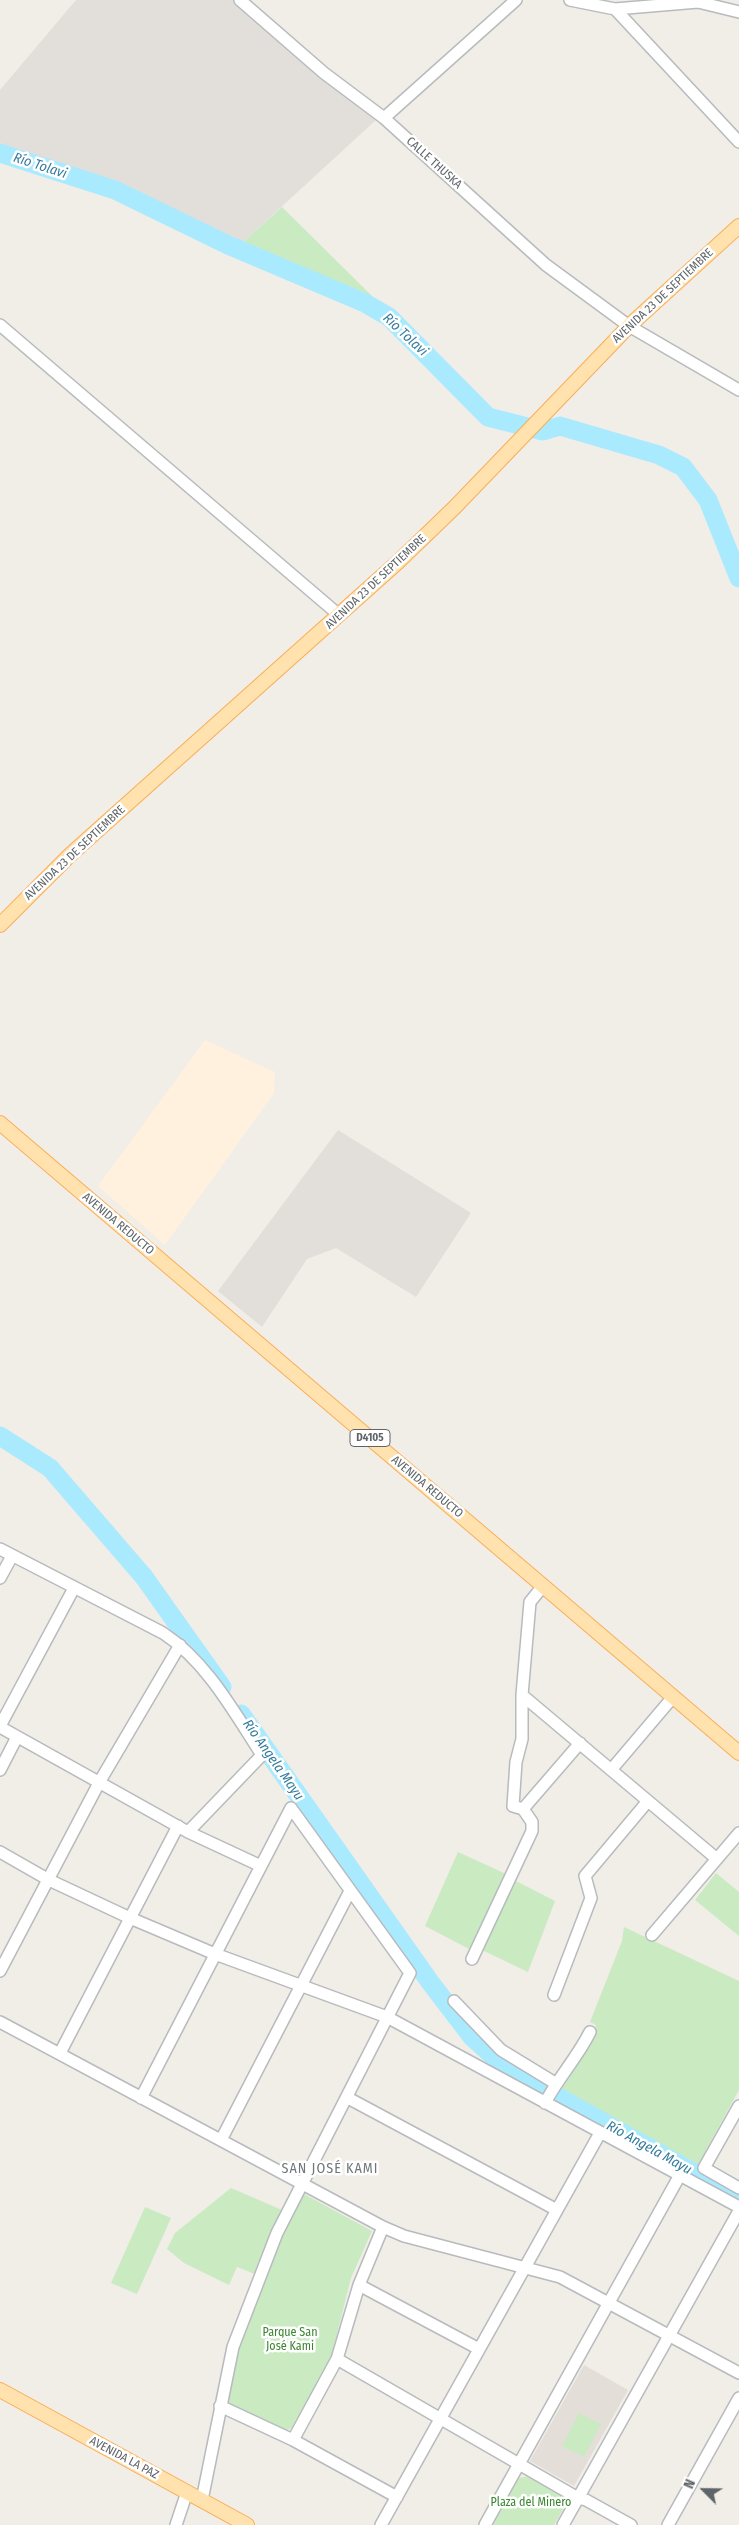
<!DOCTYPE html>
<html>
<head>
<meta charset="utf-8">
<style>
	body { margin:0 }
	#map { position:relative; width:739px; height:2525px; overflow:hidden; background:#f1ede7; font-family:"Fira Sans Condensed",sans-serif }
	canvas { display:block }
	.north { position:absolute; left:679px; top:2465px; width:50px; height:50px; -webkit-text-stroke:4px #fff; paint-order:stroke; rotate:293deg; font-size:14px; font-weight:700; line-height:20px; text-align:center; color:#5e6468 }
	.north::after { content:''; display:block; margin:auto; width:18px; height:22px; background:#5e6468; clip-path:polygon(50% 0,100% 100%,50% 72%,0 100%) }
</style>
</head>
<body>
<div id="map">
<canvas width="739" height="2525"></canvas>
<div class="north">N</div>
</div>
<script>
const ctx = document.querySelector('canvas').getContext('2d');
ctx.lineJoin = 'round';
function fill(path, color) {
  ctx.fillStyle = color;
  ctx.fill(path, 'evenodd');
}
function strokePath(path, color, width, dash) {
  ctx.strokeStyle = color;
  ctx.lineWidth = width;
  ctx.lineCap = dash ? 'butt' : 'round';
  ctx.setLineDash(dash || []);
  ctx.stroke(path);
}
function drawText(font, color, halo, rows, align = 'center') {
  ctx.font = font + ' "Fira Sans Condensed",sans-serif';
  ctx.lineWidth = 5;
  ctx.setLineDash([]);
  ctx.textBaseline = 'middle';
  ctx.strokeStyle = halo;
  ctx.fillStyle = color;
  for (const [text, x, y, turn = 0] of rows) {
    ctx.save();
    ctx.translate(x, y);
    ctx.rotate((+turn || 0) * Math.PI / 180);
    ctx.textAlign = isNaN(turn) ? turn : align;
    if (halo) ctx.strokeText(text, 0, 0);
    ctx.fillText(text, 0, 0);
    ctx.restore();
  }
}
fill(new Path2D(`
	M205,1040l70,32 -1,21 -109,152 -67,-59z`), '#fff1de');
fill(new Path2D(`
	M76,0h157l143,120 -134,123 -112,-55 -130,-45v-53z
	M338,1130l133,83 -55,84 -80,-49 -29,11 -45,68 -44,-36z`), '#e2dfdb');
fill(new Path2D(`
	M584,2365l44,25 -54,96 -44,-25z`), '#e3ded8');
fill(new Path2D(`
	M282,207l91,90 -131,-54z
	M458,1852l48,22 -35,76 -46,-24z
	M716,1873l23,19v44l-44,-36z
	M514,1880l41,21 -27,71 -46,-22z
	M624,1927l115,54v109l-32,58 -6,20 7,8 -4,9 -154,-84 8,-15 13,-14 25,-47 -6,-3 32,-81z
	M231,2188l51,22 -27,64 -18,-7 -8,18 -45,-22 -17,-14 8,-16z
	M304,2194l68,37 -21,47 -20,80 -39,70 -5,2 -61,-27 13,-57 43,-111z
	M145,2207l26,11 -34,76 -26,-11z
	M579,2413l22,11 -17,33 -22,-11z
	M529,2476l36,21v9l-11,19h-61l26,-47z`), '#caeac2');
strokePath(new Path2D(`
	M0,153l115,37 113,55 137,58 24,14 99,100 55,14 17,-5 99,29 24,12 25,33 31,78
	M0,1436l50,32 94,109 78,110
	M241,1714l189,268 42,55 33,30 36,20
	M558,2097l181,101`), '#a9eaff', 19);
const minor = new Path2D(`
	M240,0l84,73 60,45 162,147 83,61 110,64
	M570,0l45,9 83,-7 41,10
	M615,9l124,133
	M384,118l132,-118
	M0,325l339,290
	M0,1549l163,84c44,29 71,79 99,122l-74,77
	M0,1578l12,-22
	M522,1695l195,164
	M0,1726l74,-138
	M0,1727l188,105 73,34
	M0,1770l17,-33
	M611,1770l62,-73
	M523,1809l-10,-3 3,-44 6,-23v-44l8,-93 13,-16
	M0,1852l49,28 81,38 85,36 172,63 352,190
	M652,1935l87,-102
	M472,1959l60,-128v-9l-9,-13 57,-66
	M0,1971l100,-190 80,-136
	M554,1995l37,-97 -6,-22 63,-75
	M454,2001l47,49 54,33
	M0,2022l383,205 21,9 156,41 179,96
	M60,2053l118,-227
	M141,2098l150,-290 119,165 -133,260 -44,114 -31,153
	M348,2098l209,112
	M545,2103c13,-25 32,-45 45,-71
	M739,2106l-35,62 35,20
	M221,2140l129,-249
	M359,2285l120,64
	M337,2359l241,139 8,2 45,25
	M220,2406l73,34 104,57
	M293,2440l44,-81 22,-74 24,-58
	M176,2525l11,-33
	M381,2525l219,-392
	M485,2525l195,-350
	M563,2525l176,-314
	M668,2525l71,-127`);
const major = new Path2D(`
	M0,925l71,-71 327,-292 57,-55 174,-181 110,-100
	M0,1123l739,630
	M0,2390l247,135`);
strokePath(minor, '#b7bbbe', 14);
strokePath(major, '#fbad56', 16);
strokePath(minor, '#fff', 11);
strokePath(major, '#ffe2ae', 14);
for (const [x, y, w] of [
	[370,1438,40]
]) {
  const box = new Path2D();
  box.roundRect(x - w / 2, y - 8.5, w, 17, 4);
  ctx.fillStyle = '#fff';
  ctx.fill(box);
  strokePath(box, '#5e6468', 1);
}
drawText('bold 11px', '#5e6468', null, [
	["D4105",370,1438]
]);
drawText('12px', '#5e6468', '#fff', [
	["CALLE THUSKA",434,163,42],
	["AVENIDA 23 DE SEPTIEMBRE",663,296,-43],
	["AVENIDA 23 DE SEPTIEMBRE",376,582,-43],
	["AVENIDA 23 DE SEPTIEMBRE",75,853,-43],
	["AVENIDA REDUCTO",118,1224,40],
	["AVENIDA REDUCTO",427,1487,40],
	["AVENIDA LA PAZ",124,2458,28]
]);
drawText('12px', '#3c8530', '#fff', [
	["Parque San",290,2333],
	["José Kami",290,2347],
	["Plaza del Minero",531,2503]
]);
drawText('italic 14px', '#367c9d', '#fff', [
	["Río Tolavi",40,166,18],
	["Río Tolavi",405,335,43],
	["Río Angela Mayu",273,1760,55],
	["Río Angela Mayu",649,2148,29]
]);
ctx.letterSpacing = '1px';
drawText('14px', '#6f777a', '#fff', [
	["SAN JOSÉ KAMI",330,2169]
]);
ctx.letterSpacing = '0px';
</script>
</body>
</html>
